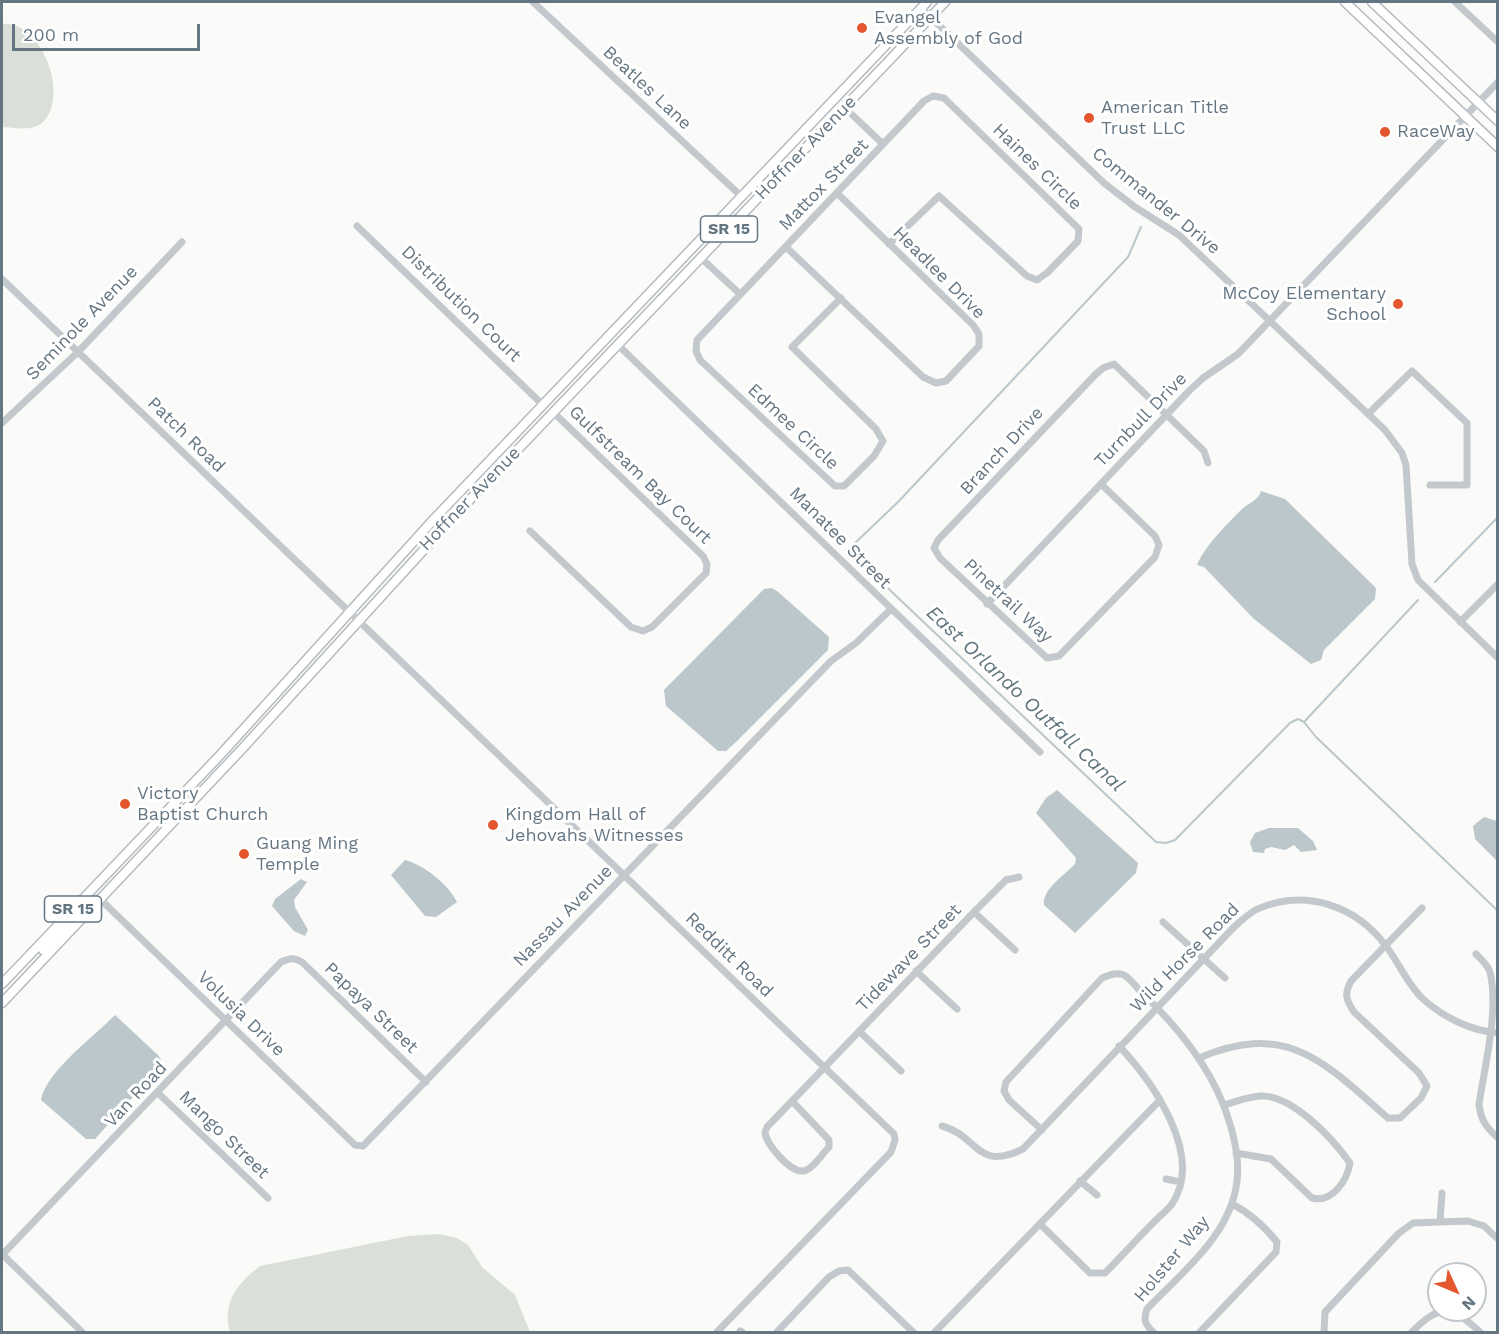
<!DOCTYPE html>
<html>
<head>
<meta charset="utf-8">
<style>
	body { margin:0 }
	#map { position:relative; width:1499px; height:1334px; overflow:hidden; background:#fafaf8; font-family:"Work Sans",sans-serif }
	canvas { display:block }
	.frame { position:absolute; inset:0; border:3px solid #657683; pointer-events:none }
	.north { position:absolute; left:1427px; top:1262px; width:60px; height:60px; box-sizing:border-box; background:#fff; border:2px solid #c1c8cd; border-radius:50%; rotate:134deg; font-size:16px; font-weight:700; line-height:24px; text-align:center; color:#657683 }
	.north::after { content:''; display:block; margin:auto; width:21px; height:27px; background:#e4572e; clip-path:polygon(50% 0,100% 100%,50% 72%,0 100%) }
	.scale { position:absolute; left:12px; top:24px; width:188px; height:27px; box-sizing:border-box; border:3px solid #657683; border-top:0; padding-left:8px; font-size:18px; line-height:21px; white-space:nowrap; color:#657683; -webkit-text-stroke:4px #fff; paint-order:stroke }
</style>
</head>
<body>
<div id="map">
<canvas width="1499" height="1334"></canvas>
<div class="frame"></div>
<div class="north">N</div>
<div class="scale">200 m</div>
</div>
<script>
const ctx = document.querySelector('canvas').getContext('2d');
ctx.lineJoin = 'round';
function fill(path, color) {
  ctx.fillStyle = color;
  ctx.fill(path, 'evenodd');
}
function strokePath(path, color, width, dash) {
  ctx.strokeStyle = color;
  ctx.lineWidth = width;
  ctx.lineCap = dash ? 'butt' : 'round';
  ctx.setLineDash(dash || []);
  ctx.stroke(path);
}
function drawText(font, color, halo, rows, align = 'center') {
  ctx.font = font + ' "Work Sans",sans-serif';
  ctx.lineWidth = 6;
  ctx.setLineDash([]);
  ctx.textBaseline = 'middle';
  ctx.strokeStyle = halo;
  ctx.fillStyle = color;
  for (const [text, x, y, turn = 0] of rows) {
    ctx.save();
    ctx.translate(x, y);
    ctx.rotate((+turn || 0) * Math.PI / 180);
    ctx.textAlign = isNaN(turn) ? turn : align;
    if (halo) ctx.strokeText(text, 0, 0);
    ctx.fillText(text, 0, 0);
    ctx.restore();
  }
}
fill(new Path2D(`
	M2,24c40,-4 69,74 40,99 -11,9 -28,4 -40,4z
	M440,1234l17,4 11,7 14,22 33,28 15,37h-300c-8,-30 7,-48 30,-66l148,-30z`), '#dadfd7');
fill(new Path2D(`
	M1261,491l24,8 91,89 -1,11 -51,51 -3,10 -10,4 -57,-45 -50,-52 -7,-2c8,-19 28,-39 44,-55 7,-7 17,-9 20,-19z
	M771,588l6,3 52,46 -1,13 -93,93 -9,8h-8l-52,-45 -2,-16 100,-101z
	M1057,790l81,73 -2,10 -61,60 -31,-28c-2,-16 21,-30 31,-41l1,-6 -40,-45 10,-15z
	M1484,817l13,4v40l-22,-22 -2,-13z
	M1269,828h29l15,13 4,9 -16,2 -7,-7 -9,5 -14,-3 -6,2 -1,4 -11,-1 -3,-10 5,-9z
	M405,860c19,5 43,24 52,42l-21,15 -11,-1 -34,-41z
	M301,879l6,3 -13,18 1,7 13,23 -3,6 -11,-5 -22,-25 3,-7z
	M115,1015l44,41 4,8 -68,75h-9l-45,-39c5,-29 54,-64 74,-85z`), '#bbc7cb');
strokePath(new Path2D(`
	M1141,227l-13,30 -230,245 -43,41 -1,7 21,26 281,266 10,1 9,-3 115,-117 8,-4 6,3 12,15 182,174
	M1435,582l63,-65
	M1304,722l114,-122`), '#bbc7cb', 2);
const major = new Path2D(`
	M1345,2l153,145
	M1372,2l126,119
	M43,950l37,-39 2,-5 -2,-5
	M2,984l220,-231 212,-234 493,-517
	M2,1003l240,-254 219,-240 484,-507`);
strokePath(major, '#b5babe', 11);
strokePath(new Path2D(`
	M533,2l208,194
	M1455,2l43,40
	M921,8l183,175 31,24 44,28 206,195 17,23 4,12 6,99 6,16 80,78
	M844,107l39,37
	M357,226l186,179
	M786,247l137,130 13,6 10,-2 33,-35v-12l-6,-9 -136,-132
	M701,258l39,36
	M2,279l892,855 1,6 -4,12 -174,180
	M841,298l-49,49 84,82 7,12 -9,15 -30,30h-9l-135,-126 -4,-9 1,-11 227,-239 9,-5 11,2 135,131 -1,12 -30,31 -11,8 -10,-4 -88,-80 -50,48
	M618,345l422,407
	M1368,414l44,-43 55,52v62h-37
	M2,423l76,-71 104,-110
	M1101,484l54,52 4,9 -4,12 -96,99 -12,2 -107,-100 -6,-10 4,-8 157,-165 8,-7 11,-4 90,87 4,12
	M530,531l101,96 12,4 9,-4 54,-54 1,-9 -4,-8 -150,-144
	M987,604l202,-213 14,-13 35,-24 260,-272
	M1460,622l38,-38
	M100,899l255,246 8,1 468,-485 25,-18 35,-34
	M974,912l41,38
	M1163,922l62,56
	M1476,954c5,5 12,11 14,18 9,38 -5,93 -11,132 2,17 7,23 19,34
	M916,971l41,38
	M859,1031l42,40
	M1199,1058c89,-38 126,5 189,60h12l21,-20 6,-12 -8,-13 -65,-61c-8,-12 -10,-18 -3,-31l71,-73
	M158,1093l110,105
	M792,1101l37,39v7c-7,7 -16,22 -25,24 -14,2 -38,-27 -39,-39l2,-5 207,-215 32,-32 13,-3
	M1224,1105c11,-3 23,-8 36,-9 32,-2 73,43 90,67 -3,18 -18,40 -38,35l-41,-39 -35,-6
	M942,1126c37,10 34,46 81,23l211,-222c8,-7 17,-16 26,-19 47,-19 96,-2 126,38 13,17 22,39 37,53 20,18 48,32 75,34
	M1042,1130l-33,-30 -5,-9 2,-9 96,-104c7,-3 14,-6 22,-3 5,3 12,11 16,16 34,32 66,70 83,113 9,23 17,52 14,77 -6,54 -55,91 -90,128 -4,11 -2,15 6,23
	M1166,1179l15,3
	M1080,1181l17,14
	M1440,1222l2,-29
	M1040,1224l50,49h15c16,-16 31,-33 47,-49 6,-7 15,-13 20,-20 33,-49 -20,-123 -53,-158
	M2,1254l80,78
	M2,1255l279,-293c9,-4 14,-5 22,1l123,119
	M740,1331l2,1
	M777,1332l52,-55 10,-6 9,-1 65,62
	M935,1332l225,-232
	M1200,1332l76,-80 1,-10c-13,-16 -27,-29 -45,-38
	M1324,1332l1,-20 74,-79 14,-10 55,-2 16,5 14,13
	M1412,1332c28,-29 40,-26 68,0`), '#c3c8cc', 7);
strokePath(major, '#fff', 8);
for (const [x, y, r, color] of [
	[862,28,6,"#e4572e"],
	[1089,118,6,"#e4572e"],
	[1385,132,6,"#e4572e"],
	[1398,304,6,"#e4572e"],
	[125,804,6,"#e4572e"],
	[493,825,6,"#e4572e"],
	[244,854,6,"#e4572e"]
]) {
  const dot = new Path2D();
  dot.arc(x, y, r, 0, 2 * Math.PI);
  ctx.fillStyle = color;
  ctx.fill(dot);
  strokePath(dot, '#fff', 2);
}
for (const [x, y, w] of [
	[729,229,57],
	[73,909,57]
]) {
  const box = new Path2D();
  box.roundRect(x - w / 2, y - 13, w, 26, 4.5);
  ctx.fillStyle = '#fff';
  ctx.fill(box);
  strokePath(box, '#657683', 1.5);
}
drawText('bold 16px', '#657683', null, [
	["SR 15",729,229],
	["SR 15",73,909]
]);
drawText('18px', '#657683', '#fff', [
	["Evangel",874,18],
	["Assembly of God",874,39],
	["American Title",1101,108],
	["Trust LLC",1101,129],
	["RaceWay",1397,132],
	["McCoy Elementary",1386,294,"right"],
	["School",1386,315,"right"],
	["Victory",137,794],
	["Baptist Church",137,815],
	["Kingdom Hall of",505,815],
	["Jehovahs Witnesses",505,836],
	["Guang Ming",256,844],
	["Temple",256,865]
], 'left');
drawText('18px', '#657683', '#fff', [
	["Beatles Lane",647,88,43],
	["Hoffner Avenue",806,148,-46],
	["Haines Circle",1037,167,44],
	["Mattox Street",824,185,-46],
	["Commander Drive",1156,201,39],
	["Headlee Drive",939,273,45],
	["Distribution Court",461,304,44],
	["Seminole Avenue",82,323,-46],
	["Turnbull Drive",1141,420,-46],
	["Edmee Circle",793,427,43],
	["Patch Road",186,435,44],
	["Branch Drive",1002,451,-47],
	["Gulfstream Bay Court",640,475,44],
	["Hoffner Avenue",470,499,-46],
	["Manatee Street",840,538,45],
	["Pinetrail Way",1008,601,43],
	["Nassau Avenue",563,916,-46],
	["Redditt Road",729,955,44],
	["Tidewave Street",909,958,-46],
	["Wild Horse Road",1185,958,-45],
	["Papaya Street",371,1008,44],
	["Volusia Drive",241,1014,44],
	["Van Road",136,1095,-47],
	["Mango Street",224,1135,44],
	["Holster Way",1172,1259,-50]
]);
drawText('italic 20px', '#60757c', '#fff', [
	["East Orlando Outfall Canal",1025,699,43]
]);
</script>
</body>
</html>
